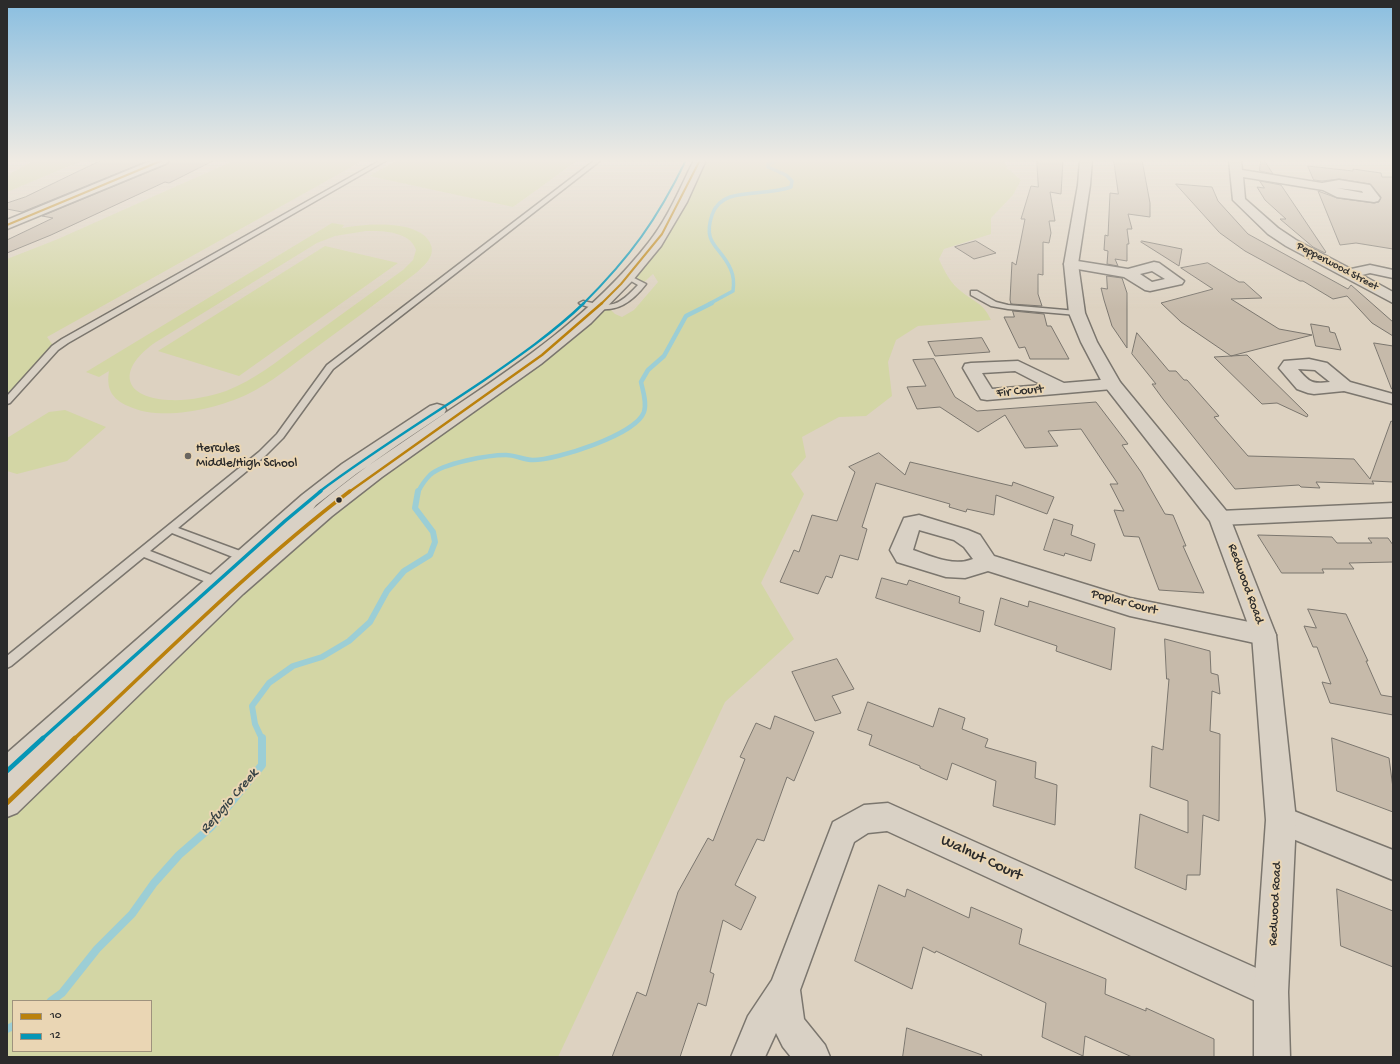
<!DOCTYPE html>
<html>
<head>
<meta charset="utf-8">
<style>
	body { margin:0 }
	#map { position:relative; width:1400px; height:1064px; overflow:hidden; background:#ddd2c1; font-family:"Gochi Hand",sans-serif }
	canvas { display:block }
	.frame { position:absolute; inset:0; border:8px solid #2b2b2b; pointer-events:none }
	.legend { position:absolute; left:12px; top:1000px; width:140px; height:52px; box-sizing:border-box; background:#ead6b4; border:1px solid #9e927d; margin:0; padding:5px 7px; list-style:none; font-size:12px; color:#2b2b2b }
	.legend li { display:flex; align-items:center; gap:8px; height:20px }
	.legend b { width:20px; border:1px solid #9e927d }
</style>
</head>
<body>
<div id="map">
<canvas width="1400" height="1064"></canvas>
<div class="frame"></div>
<ul class="legend">
<li><b style="height:5px;background:#ba810d"></b>10</li>
<li><b style="height:5px;background:#0696b6"></b>12</li>
</ul>
</div>
<script>
const ctx = document.querySelector('canvas').getContext('2d');
ctx.lineJoin = 'round';
function fill(path, color) {
  ctx.fillStyle = color;
  ctx.fill(path, 'evenodd');
}
function strokePath(path, color, width, dash) {
  ctx.strokeStyle = color;
  ctx.lineWidth = width;
  ctx.lineCap = dash ? 'butt' : 'round';
  ctx.setLineDash(dash || []);
  ctx.stroke(path);
}
function drawText(font, color, halo, rows, align = 'center') {
  ctx.font = font + ' "Gochi Hand",sans-serif';
  ctx.lineWidth = 4;
  ctx.setLineDash([]);
  ctx.textBaseline = 'middle';
  ctx.strokeStyle = halo;
  ctx.fillStyle = color;
  for (const [text, x, y, turn = 0] of rows) {
    ctx.save();
    ctx.translate(x, y);
    ctx.rotate((+turn || 0) * Math.PI / 180);
    ctx.textAlign = isNaN(turn) ? turn : align;
    if (halo) ctx.strokeText(text, 0, 0);
    ctx.fillText(text, 0, 0);
    ctx.restore();
  }
}
fill(new Path2D(`
	M35,160h49l-77,32v-15l6,-5z
	M235,160h129l-317,177 8,11 -48,53v-142l51,-20z
	M397,160h181l-65,47 -144,-31z
	M700,160h303l4,8 14,12 -8,15 -22,23v16l-47,15 -5,10c5,12 12,25 23,33 14,11 21,11 29,28l-73,6 -22,14 -8,22 4,34 -26,20 -27,1 -37,20 4,20 -15,17 13,20 -43,89 33,56 -69,63 -167,355h-551v-254l228,-215 362,-281 12,1 6,6 7,3 12,-7 24,-28 -5,-8 -11,10 -14,-7 52,-75zM13,1001h138v50h-138z
	M332,223l12,2 -2,3c21,-4 79,-10 89,17 4,12 -7,21 -15,28 -34,26 -68,51 -102,76 -22,16 -43,34 -68,46 -31,14 -85,27 -118,11 -16,-7 -22,-17 -19,-35l-10,6 -13,-5zM366,231c17,0 44,0 50,19l-3,10 -10,10c-34,24 -67,49 -101,73 -24,18 -48,37 -76,48 -18,6 -38,10 -57,9 -50,-3 -50,-33 -13,-58l161,-99 18,-7z
	M325,246l73,17 -159,113 -81,-25z
	M65,410l41,17 -39,34 -50,13 -10,-3v-33l42,-26z`), '#d3d6a5');
strokePath(new Path2D(`
	M709,304l24,-13c1,-7 1,-14 -2,-21 -10,-24 -29,-25 -19,-55 3,-9 9,-15 18,-18 20,-6 41,-3 61,-10l1,-6 -6,-6 -18,-8v-3l11,-4`), '#9cced5', 3.5);
strokePath(new Path2D(`
	M418,492c3,-6 8,-13 12,-17 13,-12 59,-20 76,-20 9,0 18,5 27,5 23,0 103,-25 111,-48 3,-9 -1,-21 -3,-30l7,-12 16,-14 22,-40 26,-13`), '#9cced5', 4.5);
strokePath(new Path2D(`
	M262,739l-7,-15 -3,-18 17,-23 24,-17 29,-9 27,-16 21,-19 17,-31 17,-20 26,-16 5,-13 -2,-10 -18,-24 3,-17`), '#9cced5', 6);
strokePath(new Path2D(`
	M51,1001l11,-8 35,-44 35,-35 22,-31 25,-28 32,-28 51,-62v-27
	M7,1029l6,-3`), '#9cced5', 8);
const building = new Path2D(`
	M102,160h48l-128,52 -15,-3v-6l18,-6z
	M170,160h45l-46,23 -4,-1 -114,53 -44,18v-13l46,-22 -11,-2 126,-52z
	M1037,160h26l-2,34 -11,-2 5,29h-6l2,12 -2,10 -6,-1v33l-5,-1v20l4,12 -31,-2 -1,-4 2,-38 4,3 9,-46h-4l10,-33 7,1z
	M1114,160h28l8,43v14l-22,-3 4,15h-5l2,15h-2v17l-12,-2 3,7 -11,-2 1,-13 -4,-1 1,-15 3,1 2,-43 8,1z
	M1261,160h3l9,14 -13,-3z
	M1308,166l45,5v-2l28,4 1,4h11v72l-37,-6 -16,2 -22,-54 19,7 37,5 5,-1 2,-5 -11,-13 -31,-5 -17,2 -8,-1z
	M1260,181l21,4 45,67 -1,1 -12,-6 -33,-28h6l-21,-19 -8,-13 7,1z
	M1176,184l36,3 6,14 30,33 100,55 3,-4 42,37v14l-21,-13 -25,-27 -14,3 -30,-18h-3l-55,-30 -25,-18z
	M976,241l20,12 -22,6 -19,-12z
	M1142,241l40,8 -3,17 -38,-24z
	M1208,263l31,19h5l18,16 -31,1 48,30 33,6 -81,21 16,-1 61,60 -1,2 -30,-14 -15,1 -48,-47 17,-1 -50,-34 -20,-19 52,-14 -32,-21z
	M1107,276l15,2 5,15v55l-15,-22 -8,-26 -3,-12 6,1z
	M1013,311l31,3 3,12h4l18,33h-39l-5,-12 -6,1 -15,-31h10z
	M1311,324l18,3 1,5 5,1 6,17 -25,-4z
	M1137,333l32,38h7l8,9h3l32,36 -5,1 34,39 106,3 16,20 21,-58 2,1v60l-21,-1 2,3 -58,-2 4,6 -19,-1 -2,-2 -64,4 -72,-90 -11,-15h4l-24,-30z
	M982,338l8,14 -55,4 -7,-14z
	M1374,343l19,3v43h-1z
	M934,359l21,38 22,14 119,-9 32,42 -6,1 19,27 24,42 8,1 13,31h-3l21,47 -45,-3 -20,-53 -15,-1 -10,-26 10,1 -14,-27h8l-37,-55 -33,2 10,15 -33,2 -20,-33 -27,17 -38,-25 -23,2 -10,-22 19,-1 -13,-26z
	M879,453l26,22 5,-13 102,24 1,-4 41,15 -7,17 -51,-19 -2,20 -27,-6 -1,3 -17,-5 1,-3 -74,-21 -14,44 5,2 -9,31 -18,-5 -8,23 -6,-2 -8,18 -38,-12 14,-32 5,2 13,-37 25,6 18,-49 -6,-5z
	M1054,519l19,6 -2,10 24,9 -4,17 -26,-8 -1,3 -20,-6z
	M1258,535l74,2 5,6h35l-4,-5h20l5,7v17l-44,1 5,6h-32l2,4h-42z
	M882,578l25,7 2,-5 51,17 -1,6 25,8 -4,21 -104,-34z
	M1001,598l27,9 1,-6 86,27 -4,42 -55,-19 1,-5 -62,-21z
	M1308,609l38,5 22,47h-2l15,34 12,2v18l-63,-12 -8,-21 9,2 -14,-37h-4l-9,-21 12,2z
	M1165,639l45,12 1,22 7,2 2,19 -8,-3 -2,40 10,3 -1,87 -16,-6 -3,60h-13l-1,15 -51,-22 5,-54 48,19v-32l-38,-14 2,-41 11,4 6,-71h-2z
	M837,659l17,30 -22,7 9,17 -26,8 -23,-49z
	M868,702l65,25 6,-19 26,10 -3,11 26,10 -3,8 51,15 -1,16 22,7 -2,40 -62,-19 3,-25 -44,-18 -5,17 -27,-12v-2l-51,-21 3,-10 -14,-5z
	M775,716l39,16 -20,49 -7,-4 -23,64 -7,-2 -22,46 21,12 -15,33 -18,-10 -13,52 4,2 -8,32 -8,-3 -18,54h-68l25,-65 9,4 32,-104 30,-54 5,3 32,-82 -5,-2 16,-34 14,6z
	M1332,738l57,20 4,30v24l-56,-21z
	M879,885l26,12 2,-8 62,29 2,-11 51,22 -3,15 87,35 -1,15 41,17v-3l68,31v18h-82l-47,-21 -2,20 -41,-19 4,-34 -110,-52 -1,2 -12,-6 -11,42 -57,-28z
	M1337,889l56,22v56l-52,-21z
	M907,1028l75,27 -1,2h-78z`);
fill(building, '#c6baaa');
strokePath(building, '#7b766e', 1);
const service = new Path2D(`
	M381,160h6l-319,183 -10,7 -48,53 -3,1v-8l45,-50 10,-7z
	M595,160h6l-268,209 -50,69 -18,18 -87,72 73,27 1,3 -1,3h-8l-71,-28 -22,18 74,29 1,3 -1,3h-8l-72,-29 -133,109 -4,2v-12l252,-204 18,-18 50,-69z
	M626,276h4l16,8c-14,18 -29,29 -52,24 -5,-1 -11,-2 -15,-5l4,-2c30,7 34,6 55,-16l-12,-7z
	M971,291h6l19,11 12,3 69,6 4,2 -4,2 -69,-6 -17,-3 -20,-11z`);
const minor = new Path2D(`
	M1229,160h12l1,10 80,13 17,-3 31,5 10,13 -2,3 -4,1 -37,-5 -14,-7 -80,-13 2,22 33,29 18,12 55,29 19,-4 23,5v8l-23,-5 -8,2 31,17v11l-107,-57 -18,-12 -35,-34zM1337,188l25,3 1,2z
	M1071,260l57,9 26,-7 5,1 25,18 -2,3 -32,7 -5,-1 -21,-13 -58,-10 -2,-3 2,-3zM1152,271l13,8 -13,3 -12,-8z
	M1309,359l18,4 23,19 43,12v10l-49,-13 -30,3 -6,-1 -11,-4 -18,-21 5,-7zM1298,369l17,1 15,12c-18,2 -20,1 -32,-13z
	M1018,361l46,22 48,-4 6,1 3,4 -3,4 -6,1 -125,11 -6,-1 -18,-31 2,-4 6,-1zM1015,371l27,14 -50,4 -10,-16z
	M1393,503v14l-173,8 -7,-2 -3,-5 3,-5 7,-2z
	M919,515l49,15 12,5 14,21 136,42 134,27 8,3 4,7 -4,7 -8,3 -134,-29 -142,-45 -23,7 -19,-1 -49,-15 -7,-12 14,-32zM919,530l35,10 10,7 9,12c-20,8 -42,-3 -60,-9z
	M888,803l395,177 4,12 -4,12 -12,4 -384,-177 -19,2 -14,9 -54,148 4,29 21,26 5,12h-39l-8,-10 -7,-14 -11,24h-34l17,-41 24,-36 61,-158 31,-17z
	M1281,806l112,44v30l-122,-50 -4,-10 4,-10z`);
const tertiary = new Path2D(`
	M153,160h16l-2,3 -160,66v-9z
	M694,160h12l-19,42 -26,44 -28,34 -42,43 -50,41 -159,113 -50,39 -89,78 -226,219 -10,4v-64l295,-258 40,-31 88,-58 7,-2 7,2 2,4 -2,4 -88,60 -40,31 -3,4c109,-93 246,-151 336,-267 19,-24 31,-54 45,-82z
	M1080,160h12l-2,25 -12,79 7,49 12,29 23,40 108,131 48,122 20,185 -8,172 2,65h-36v-65l12,-172 -14,-185 -42,-114 -107,-137 -22,-42 -12,-29 -5,-49 14,-79z`);
strokePath(service, '#7b766e', 3);
strokePath(minor, '#7b766e', 3);
strokePath(tertiary, '#7b766e', 3);
fill(service, '#d9d1c5');
fill(minor, '#d9d1c5');
fill(tertiary, '#d9d1c5');
strokePath(new Path2D(`
	M7,225l156,-65
	M601,304l20,-20 41,-50 38,-74`), '#ba810d', 2);
strokePath(new Path2D(`
	M349,492l193,-137 60,-52`), '#ba810d', 2.5);
strokePath(new Path2D(`
	M74,739c90,-84 178,-173 276,-248`), '#ba810d', 3.5);
strokePath(new Path2D(`
	M7,803l68,-65`), '#ba810d', 4.5);
strokePath(new Path2D(`
	M583,304c47,-47 74,-84 103,-144`), '#0696b6', 2);
strokePath(new Path2D(`
	M319,492c53,-40 109,-74 164,-111 35,-24 71,-49 101,-78`), '#0696b6', 2.5);
strokePath(new Path2D(`
	M42,739l243,-218 36,-30`), '#0696b6', 3.5);
strokePath(new Path2D(`
	M7,771l36,-33`), '#0696b6', 4.5);
const sky = ctx.createLinearGradient(0, 0, 0, 309);
sky.addColorStop(0, '#89bee0');
sky.addColorStop(0.52, '#f0ebe3');
sky.addColorStop(1, '#f0ebe300');
ctx.fillStyle = sky;
ctx.fillRect(0, 0, 1400, 309);
for (const [x, y, r, color] of [
	[188,456,4,"#696560"],
	[339,500,3.5,"#2b2b2b"]
]) {
  const dot = new Path2D();
  dot.arc(x, y, r, 0, 2 * Math.PI);
  ctx.fillStyle = color;
  ctx.fill(dot);
  strokePath(dot, '#ead6b4', 1.5);
}
drawText('11px', '#2b2b2b', '#ead6b4', [
	["Pepperwood Street",1337,267,28]
]);
drawText('13px', '#2b2b2b', '#ead6b4', [
	["Fir Court",1020,392,-5],
	["Redwood Road",1245,584,70],
	["Poplar Court",1124,603,15],
	["Redwood Road",1276,904,-87]
]);
drawText('13px', '#2b2b2b', '#ead6b4', [
	["Hercules",196,449],
	["Middle/High School",196,464]
], 'left');
drawText('italic 14px', '#384346', '#ead6b4', [
	["Refugio Creek",230,802,-49]
]);
drawText('16px', '#2b2b2b', '#ead6b4', [
	["Walnut Court",981,859,25]
]);
</script>
</body>
</html>
